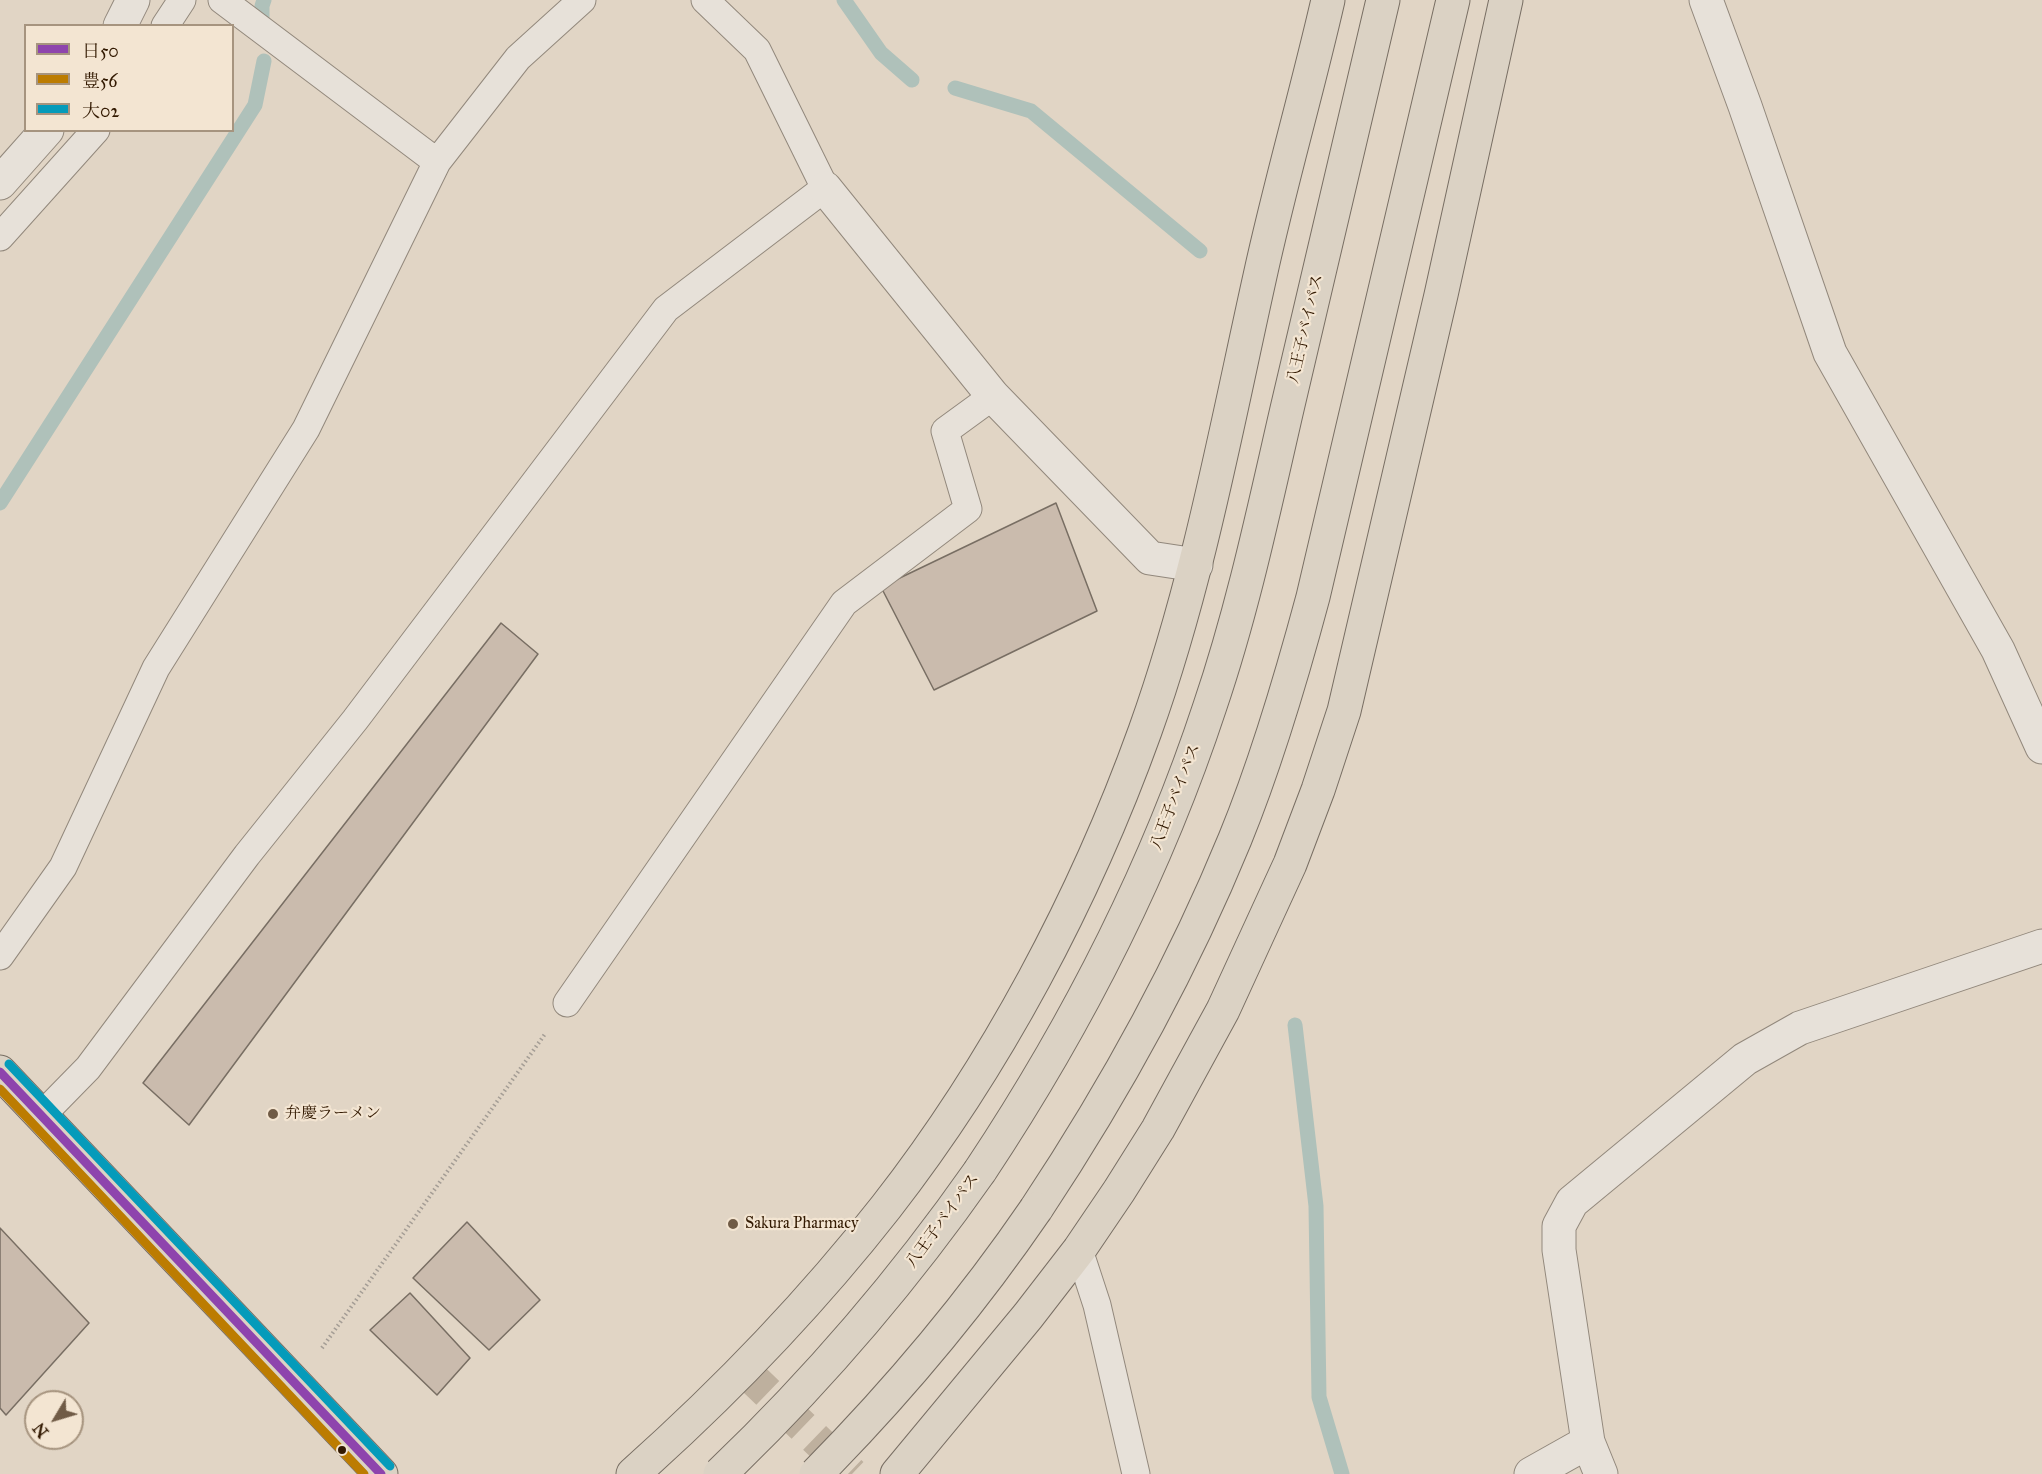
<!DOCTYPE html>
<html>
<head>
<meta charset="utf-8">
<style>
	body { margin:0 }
	#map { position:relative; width:2042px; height:1474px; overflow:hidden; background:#e1d5c5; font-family:"IM FELL Great Primer","Noto Serif JP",serif }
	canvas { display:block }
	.legend { position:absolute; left:24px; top:24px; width:210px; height:108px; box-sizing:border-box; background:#f3e5d2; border:2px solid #a6947f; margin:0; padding:8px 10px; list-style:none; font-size:18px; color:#331a02 }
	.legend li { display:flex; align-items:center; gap:12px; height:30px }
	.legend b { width:30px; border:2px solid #a6947f }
	.north { position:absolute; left:24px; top:1390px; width:60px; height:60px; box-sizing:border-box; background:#f3e5d2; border:2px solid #a6947f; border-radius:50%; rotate:232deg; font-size:16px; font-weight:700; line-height:24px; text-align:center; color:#331a02 }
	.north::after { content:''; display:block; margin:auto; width:21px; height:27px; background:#705b46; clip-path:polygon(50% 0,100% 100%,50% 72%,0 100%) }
</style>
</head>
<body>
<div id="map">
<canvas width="2042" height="1474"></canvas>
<ul class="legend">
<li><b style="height:8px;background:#8e44ad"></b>日50</li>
<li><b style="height:8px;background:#bc7c01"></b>豊56</li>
<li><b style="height:8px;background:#059bba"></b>大02</li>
</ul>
<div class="north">N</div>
</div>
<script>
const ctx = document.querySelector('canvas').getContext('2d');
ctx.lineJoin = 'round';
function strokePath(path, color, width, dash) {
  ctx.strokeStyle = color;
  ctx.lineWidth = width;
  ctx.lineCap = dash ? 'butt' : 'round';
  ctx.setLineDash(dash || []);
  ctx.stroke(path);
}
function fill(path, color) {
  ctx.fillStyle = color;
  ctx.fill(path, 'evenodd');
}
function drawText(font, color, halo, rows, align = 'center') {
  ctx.font = font + ' "IM FELL Great Primer","Noto Serif JP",serif';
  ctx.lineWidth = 4.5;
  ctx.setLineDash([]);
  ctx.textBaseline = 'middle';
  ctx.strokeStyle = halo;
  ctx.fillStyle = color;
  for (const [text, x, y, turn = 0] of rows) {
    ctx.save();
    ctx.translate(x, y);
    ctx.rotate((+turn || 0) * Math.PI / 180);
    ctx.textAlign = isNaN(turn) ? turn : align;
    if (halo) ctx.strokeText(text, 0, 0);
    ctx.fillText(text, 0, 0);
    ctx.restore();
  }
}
strokePath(new Path2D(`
	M844,0l37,53 31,27
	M262,17v-11l2,-6
	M955,88l76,23 169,140
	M0,503l255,-398 9,-44
	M1295,1025l21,181 3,191 23,77`), '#afc1ba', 15);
const building = new Path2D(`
	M1056,503l41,108 -163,79 -53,-103z
	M501,623l37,31 -349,471 -46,-42z
	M467,1222l73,78 -51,50 -76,-72z
	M0,1228l89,95 -83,92 -6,-7z
	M410,1293l60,65 -33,37 -67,-65z`);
fill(building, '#cabbad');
strokePath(building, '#786e63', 1.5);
strokePath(new Path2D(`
	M744,1370l108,104`), '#beb09e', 33, [33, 16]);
const lane = new Path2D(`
	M222,0l215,162
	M165,26l17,-26
	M0,237l96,-107
	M0,956l63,-89 93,-199 150,-239 131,-267 81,-104 64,-58
	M567,1003l277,-400 124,-94 -23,-78 48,-35
	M41,1116l47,-48 159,-213 108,-135 311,-411 159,-121 -68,-138 -52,-50
	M1079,1250l18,55 39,169`);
const street = new Path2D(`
	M1706,0l39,106 85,247 168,297 44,97
	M120,26l13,-26
	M0,183l47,-53
	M825,188l168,208 157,162 46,7
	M1531,1474l57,-32
	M1601,1474l-13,-32 -29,-192v-24l13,-24 173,-143 55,-31 242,-82`);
const highway = new Path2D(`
	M0,1072l381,402
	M980,1171c97,-146 175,-298 230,-465 33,-97 54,-197 77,-297 32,-136 64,-273 96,-409
	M1036,1209c79,-119 145,-238 199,-370 32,-78 56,-160 78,-242l140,-597
	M633,1474c92,-82 177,-170 253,-267 110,-141 199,-309 259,-476 53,-148 81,-302 115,-455 20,-92 47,-184 68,-276
	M897,1474l131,-158 51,-66 40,-59 39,-62 65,-119 67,-146 28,-74 26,-79 97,-416 65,-295`);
strokePath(lane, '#92887c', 29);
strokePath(street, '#92887c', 35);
strokePath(highway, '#786e63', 35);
strokePath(new Path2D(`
	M322,1348l223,-314`), '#a49d95', 4, [1.5, 3]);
strokePath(lane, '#e7e1d9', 27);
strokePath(street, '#e7e1d9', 33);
strokePath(highway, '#dbd2c4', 33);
const highwayBridge = new Path2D(`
	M720,1474c97,-93 183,-193 260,-303
	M816,1474c81,-82 155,-170 220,-265`);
strokePath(highwayBridge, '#786e63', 35, []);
strokePath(highwayBridge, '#dbd2c4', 33);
strokePath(new Path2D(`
	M0,1072l381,402`), '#8e44ad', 9);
strokePath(new Path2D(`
	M0,1089l364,385`), '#bc7c01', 9);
strokePath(new Path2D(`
	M9,1064l381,402`), '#059bba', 9);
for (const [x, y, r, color] of [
	[273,1114,6,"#705b46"],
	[733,1224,6,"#705b46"],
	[342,1450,5,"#331a02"]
]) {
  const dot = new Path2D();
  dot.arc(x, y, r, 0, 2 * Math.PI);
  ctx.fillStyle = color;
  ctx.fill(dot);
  strokePath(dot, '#f3e5d2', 2);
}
drawText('16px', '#331a02', '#f3e5d2', [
	["八王子バイパス",1306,329,-77],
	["八王子バイパス",1176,797,-69],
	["八王子バイパス",943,1221,-54]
]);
drawText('16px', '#331a02', '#f3e5d2', [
	["弁慶ラーメン",285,1114],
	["Sakura Pharmacy",745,1224]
], 'left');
</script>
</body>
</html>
